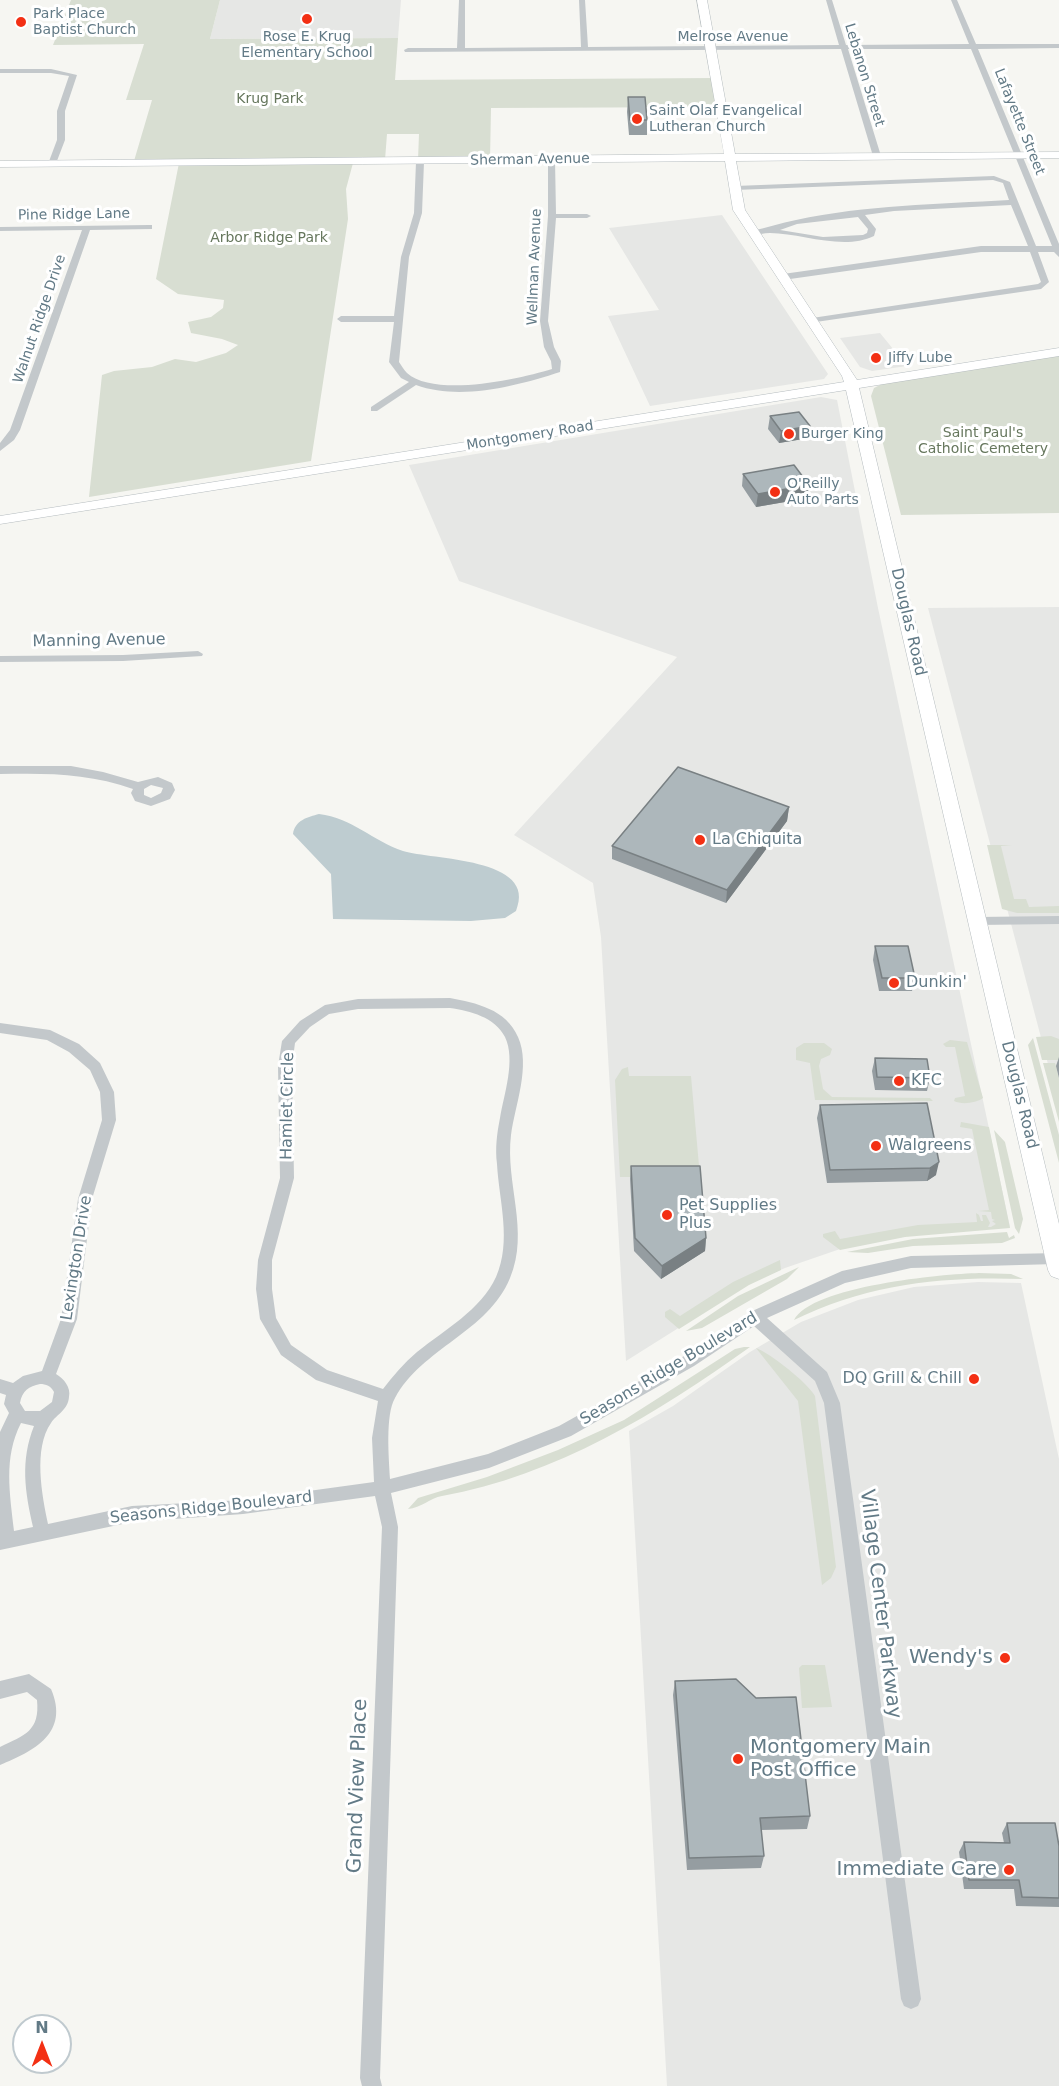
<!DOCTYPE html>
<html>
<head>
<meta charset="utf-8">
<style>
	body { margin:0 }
	#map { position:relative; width:1059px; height:2086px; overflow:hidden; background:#f6f6f2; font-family:"DejaVu Sans",sans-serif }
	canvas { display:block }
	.north { position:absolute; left:12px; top:2014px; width:60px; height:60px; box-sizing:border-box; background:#fff; border:2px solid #c0cacf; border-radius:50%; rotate:0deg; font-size:16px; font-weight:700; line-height:24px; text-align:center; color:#627a86 }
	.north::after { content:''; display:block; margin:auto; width:21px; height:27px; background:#f33014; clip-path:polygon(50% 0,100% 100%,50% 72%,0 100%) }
</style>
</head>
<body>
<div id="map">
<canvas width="1059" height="2086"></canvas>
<div class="north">N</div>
</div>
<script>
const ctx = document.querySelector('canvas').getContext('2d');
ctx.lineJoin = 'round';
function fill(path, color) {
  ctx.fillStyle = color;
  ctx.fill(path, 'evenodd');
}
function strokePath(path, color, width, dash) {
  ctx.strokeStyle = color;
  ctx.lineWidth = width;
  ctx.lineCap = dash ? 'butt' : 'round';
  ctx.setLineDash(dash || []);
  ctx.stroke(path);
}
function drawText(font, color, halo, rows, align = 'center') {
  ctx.font = font + ' "DejaVu Sans",sans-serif';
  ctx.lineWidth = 6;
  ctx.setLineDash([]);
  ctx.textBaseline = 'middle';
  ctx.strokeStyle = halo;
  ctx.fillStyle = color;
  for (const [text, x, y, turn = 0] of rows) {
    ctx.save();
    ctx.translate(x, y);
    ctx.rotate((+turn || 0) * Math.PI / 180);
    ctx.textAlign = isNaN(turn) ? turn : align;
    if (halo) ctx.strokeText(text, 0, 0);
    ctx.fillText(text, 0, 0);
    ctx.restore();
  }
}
fill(new Path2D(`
	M220,0h181l-3,38 -188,1z
	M722,215l106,159 -4,5 -174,27 -42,-90 51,-6 -50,-82z
	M880,333l27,33 -35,5 -12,-4 -20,-29z
	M821,397l16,3 41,208 132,619 -91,7 -76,14 -58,20 -35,15 -124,78 -25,-424 -8,-54 -79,-48 163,-178 -218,-76 -50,-116z
	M1059,607v499l-131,-498z
	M978,1282l43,1 38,176v627h-392l-38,-655 44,-25 77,-54 51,-30 57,-22 56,-13z`), '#e6e7e5');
fill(new Path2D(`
	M71,0h149l-10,39 188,-1 -3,42 320,-2 6,29 -230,1 -1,52h-72l1,-26h-32l-2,26 -251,1 18,-61h-26l18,-56 -91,1z
	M179,163h174l-7,26 2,30 -37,242 -222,36 13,-122 12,-4 38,-4 23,-8 21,3 30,-9 12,-8 -16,-6 -31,-6 -3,-11 23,-5 12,-9 1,-8 -46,-6 -22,-15z
	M1059,355v158l-158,2 -30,-119 3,-8 8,-4z
	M987,845h25l-11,1 13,53h12l3,8 30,-1v7h-42l-15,-4z
	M1051,1036l8,3v21h-17l-6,-23z
	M1033,1038l26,97v28l-31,-118z
	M950,1040l17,2 16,56c-7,5 -21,7 -29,3l1,-3 10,-2 -10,-49h-9l-3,-3z
	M804,1043h20l8,6 -2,6 -9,4 -2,7 4,23 9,8 98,1 3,3 -118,-1 -5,-37 -14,-3v-12z
	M1043,1063h12l4,15v44z
	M628,1067l1,9h62l9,101h-80l-5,-97 7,-11z
	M961,1122l28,5 21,101 -105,9 -65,13 -17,-13v-3l12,-3 5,8 78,-14 59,-3 -1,-9 3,2 2,6h2l-1,-6h4l4,8 -2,4h3l5,-3 -4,-3 3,-1 -3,-1 -1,-7 -13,-1 11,-1 -17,-81 -12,-2z
	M994,1130l11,12 18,77 -4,15 -4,-6z
	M1007,1232l2,6 5,-3 1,3 -13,5 -89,3 -45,7 -21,-1 66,-13z
	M780,1260l1,10 -32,15 -70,44 -14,-12v-5l5,-3 10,7 53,-34z
	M799,1267l-12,12 -85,49 -16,3 52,-35z
	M979,1273l32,1 12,5c-80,-3 -156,5 -229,41 18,-34 148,-46 185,-47z
	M744,1347h6c-92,66 -195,129 -308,149 -12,2 -21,12 -34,13l10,-11 69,-21 71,-27 66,-30 111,-71z
	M756,1348c14,5 52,35 59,48l21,171 -5,11 -9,7 -24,-184z
	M802,1665h23l7,42 -30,1 -3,-40z`), '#d8ded2');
fill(new Path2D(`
	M319,814c33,4 54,27 84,37 28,9 136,6 113,60l-11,7 -34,3 -138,-2 -2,-45 -38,-40c2,-14 15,-17 26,-20z`), '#beccd0');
const secondary = new Path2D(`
	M697,0h10l28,154 324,-2v6l-323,3 9,49 112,170 202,-32v8l-200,32 200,836v55l-8,-3 -3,-6 -202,-880 -846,134v-8l844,-134 -2,-6 -109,-166 -8,-49 -725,6v-6l724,-7z`);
strokePath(secondary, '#b5bcbf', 1);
fill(new Path2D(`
	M459,0h6v48l116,-1 -2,-47h6l3,47 251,-2 -13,-45h6l14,45 123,-1 -18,-44h6l19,44h83v4l-81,1 81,195v13l-5,-5h-16l11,30 -8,7 -232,34v-4l3,-1 226,-34 3,-2 -11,-30h-49l-198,28 -4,-3 4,-3 198,-28h47l-17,-41 -117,6 -29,4 11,14 -2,7c-31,15 -73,-3 -104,-3 -6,0 -12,2 -19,2v-4c15,-3 30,-8 45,-11 70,-15 142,-16 213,-20l-6,-17 -10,-3 -258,10 -4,-2 4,-2 259,-10 16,6 26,64h16l-81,-197h-123l33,107 -4,2 -4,-2 -32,-107 -436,3 -1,-2 4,-2h49zM858,217l10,12 -1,4 -4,2 -40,2 -43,-7 17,-6z
	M0,69h51l26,6 -12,36v29l-10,26 -7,-2 9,-24v-29l12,-35 -18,-3h-51z
	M548,158l7,2 1,54h31l4,2 -4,2h-31l-8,103 6,26 7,14 -1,11c-43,14 -100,29 -144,13l-39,26h-6v-4l38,-25 -8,-4 -12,-16 5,-40h-53l-4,-3 4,-3h53l7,-59 13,-44 2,-51 4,-2 4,2 -2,51 -13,44 -10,105c2,3 5,8 8,11 28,25 113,6 145,-4l-1,-8 -7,-14 -4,-26 8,-105z
	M149,225h3v4l-62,1 -70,200 -6,10 -14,11v-8l10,-13 72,-200 -82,1v-4z
	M198,651l5,3 -1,2 -79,5 -123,1v-6l123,-1z
	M0,766h71l32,6 35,10 20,-5 14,6 3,7 -5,9 -19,7 -16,-5 -4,-8 2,-4c-44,-16 -87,-16 -133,-15zM151,785l12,3 -2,5 -10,5 -7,-3v-6z
	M1059,916v8l-82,1 -6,-4 6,-4z
	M450,998c26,5 56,11 68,39 13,29 -3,68 -7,98 -6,48 19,96 -1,143 -22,54 -88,70 -115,120 -10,17 -6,61 -5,81l98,-25 71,-28 125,-70 66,-44 92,-41 69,-15 148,-3v10l-3,1 -145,4 -66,15 -78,35 60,54 13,31 81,596 -3,7 -7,3 -7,-3 -3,-7 -77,-596 -9,-22 -61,-55 -60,40 -123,70 -82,32 -98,25 7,34 -18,551 2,8h-20l-2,-8 22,-551 -7,-31 -132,18 -111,8 -132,28v-118l9,-19 -5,-9 2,-9 -6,-2v-14l13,4 10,-7 19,-5 19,-52 17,-120 24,-79 -2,-28 -10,-22 -21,-18 -22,-12 -47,-7v-10l50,7 29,14 21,19 14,29 2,28 -24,79 -15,120 -21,55c8,5 15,13 13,23 -1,13 -12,17 -18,26 -18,26 -9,72 -3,101l84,-18 111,-6 131,-18 -2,-44 6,-37 -62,-21 -35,-25 -21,-36 -4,-30 2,-29 22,-82 -2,-112 4,-25 18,-20 25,-16 33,-6zM450,1008c20,3 45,9 55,29 11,23 -1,57 -5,81 -3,15 -5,30 -3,46 2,37 15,77 -1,113 -15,33 -52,53 -79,75 -13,11 -24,24 -34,37l-56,-19 -36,-25 -15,-27 -4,-29v-29l22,-82 -2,-112 3,-23 15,-16 19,-13 29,-5zM40,1384c6,0 11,2 14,8l-2,10 -12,9h-15l-5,-8c2,-12 9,-17 20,-19zM21,1423l13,3c-14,35 -9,66 -1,101l-19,4c-4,-37 -11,-73 7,-108z
	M29,1674l22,15c19,44 -17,62 -51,76v-18c25,-12 40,-16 37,-47l-10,-8 -27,7v-18z`), '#c3c8cb');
fill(secondary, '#fff');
fill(new Path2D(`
	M628,97l19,23v15h-18l-2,-23z
	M770,416l40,10 -1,12 -30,5 -11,-14z
	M743,474l66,11 -1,13 -52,9 -14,-21z
	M789,807l-2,14 -61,82 -114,-44v-13z
	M875,946l40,32 -3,13h-33l-6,-31z
	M1059,1057v21l-3,-12z
	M875,1058l55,20 -3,13 -52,-1 -3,-19z
	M927,1103l9,72 -9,6 -100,2 -10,-65 3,-13z
	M631,1166l75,72 -1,13 -44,28 -27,-28 -4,-72z
	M675,1681l135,135 -3,13 -46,1 3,26 -3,12 -74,2 -14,-175z
	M1007,1823l52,23v61l-43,-1 -2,-17h-50l-5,-37 5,-10 40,1 -2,-10z`), '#959da1');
fill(new Path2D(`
	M810,426l-1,12 -30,5 2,-12z
	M809,485l-1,13 -52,9 2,-13z
	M789,807l-2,14 -61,82 1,-13z
	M939,1162l-3,13 -9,6 3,-13z
	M706,1238l-1,13 -44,28 1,-13z`), '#798083');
const building = new Path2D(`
	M628,97h17l2,23h-17z
	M799,412l11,14 -29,5 -11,-15z
	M794,465l15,20 -51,9 -15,-20z
	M678,767l111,40 -62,83 -115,-44z
	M875,946h33l7,32h-33z
	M875,1058l52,1 3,19 -53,-1z
	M927,1103l12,59 -9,6 -100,2 -10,-65z
	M631,1166h69l6,72 -44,28 -27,-28z
	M736,1679l20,19 40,-1 14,119 -50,2 4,38 -75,2 -14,-177z
	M1007,1823h48l4,23v52l-37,-1 -3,-17h-50l-5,-38 46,1z`);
fill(building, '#adb7bb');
strokePath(building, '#798083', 1.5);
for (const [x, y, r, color] of [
	[307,19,6,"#f33014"],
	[21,22,6,"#f33014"],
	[637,119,6,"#f33014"],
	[876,358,6,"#f33014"],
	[789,434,6,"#f33014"],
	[775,492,6,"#f33014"],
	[700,840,6,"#f33014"],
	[894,983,6,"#f33014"],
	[899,1081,6,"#f33014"],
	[876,1146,6,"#f33014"],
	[667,1215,6,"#f33014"],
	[974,1379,6,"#f33014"],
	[1005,1658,6,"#f33014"],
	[738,1759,6,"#f33014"],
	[1009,1870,6,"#f33014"]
]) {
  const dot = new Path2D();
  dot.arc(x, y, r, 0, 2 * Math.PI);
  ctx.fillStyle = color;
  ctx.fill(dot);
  strokePath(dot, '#fff', 2);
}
drawText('14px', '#627a86', '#fff', [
	["Park Place",33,14],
	["Baptist Church",33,30],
	["Rose E. Krug",307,37,"center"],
	["Elementary School",307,53,"center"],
	["Saint Olaf Evangelical",649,111],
	["Lutheran Church",649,127],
	["Jiffy Lube",888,358],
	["Burger King",801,434],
	["O'Reilly",787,484],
	["Auto Parts",787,500]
], 'left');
drawText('14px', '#627a86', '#fff', [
	["Melrose Avenue",733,37],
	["Lebanon Street",864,75,73],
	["Lafayette Street",1019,122,68],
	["Sherman Avenue",530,160,-1],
	["Pine Ridge Lane",74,215,-1],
	["Wellman Avenue",535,267,-88],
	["Walnut Ridge Drive",40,319,-71],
	["Montgomery Road",530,436,-9]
]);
drawText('14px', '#66775d', '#fff', [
	["Krug Park",270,99],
	["Arbor Ridge Park",269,238],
	["Saint Paul's",983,433],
	["Catholic Cemetery",983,449]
]);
drawText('16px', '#627a86', '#fff', [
	["Douglas Road",908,622,77],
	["Manning Avenue",99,641,-1],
	["Douglas Road",1019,1095,76],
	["Hamlet Circle",288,1106,-89],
	["Lexington Drive",77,1258,-81],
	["Seasons Ridge Boulevard",669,1369,-31],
	["Seasons Ridge Boulevard",211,1508,-6]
]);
drawText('16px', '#627a86', '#fff', [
	["La Chiquita",712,840],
	["Dunkin'",906,983],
	["KFC",911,1081],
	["Walgreens",888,1146],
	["Pet Supplies",679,1206],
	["Plus",679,1224],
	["DQ Grill & Chill",962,1379,"right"]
], 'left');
drawText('20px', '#627a86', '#fff', [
	["Village Center Parkway",880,1604,83],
	["Grand View Place",358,1786,-88]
]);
drawText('20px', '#627a86', '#fff', [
	["Wendy's",993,1658],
	["Montgomery Main",750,1748,"left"],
	["Post Office",750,1771,"left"],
	["Immediate Care",997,1870]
], 'right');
</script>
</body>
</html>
